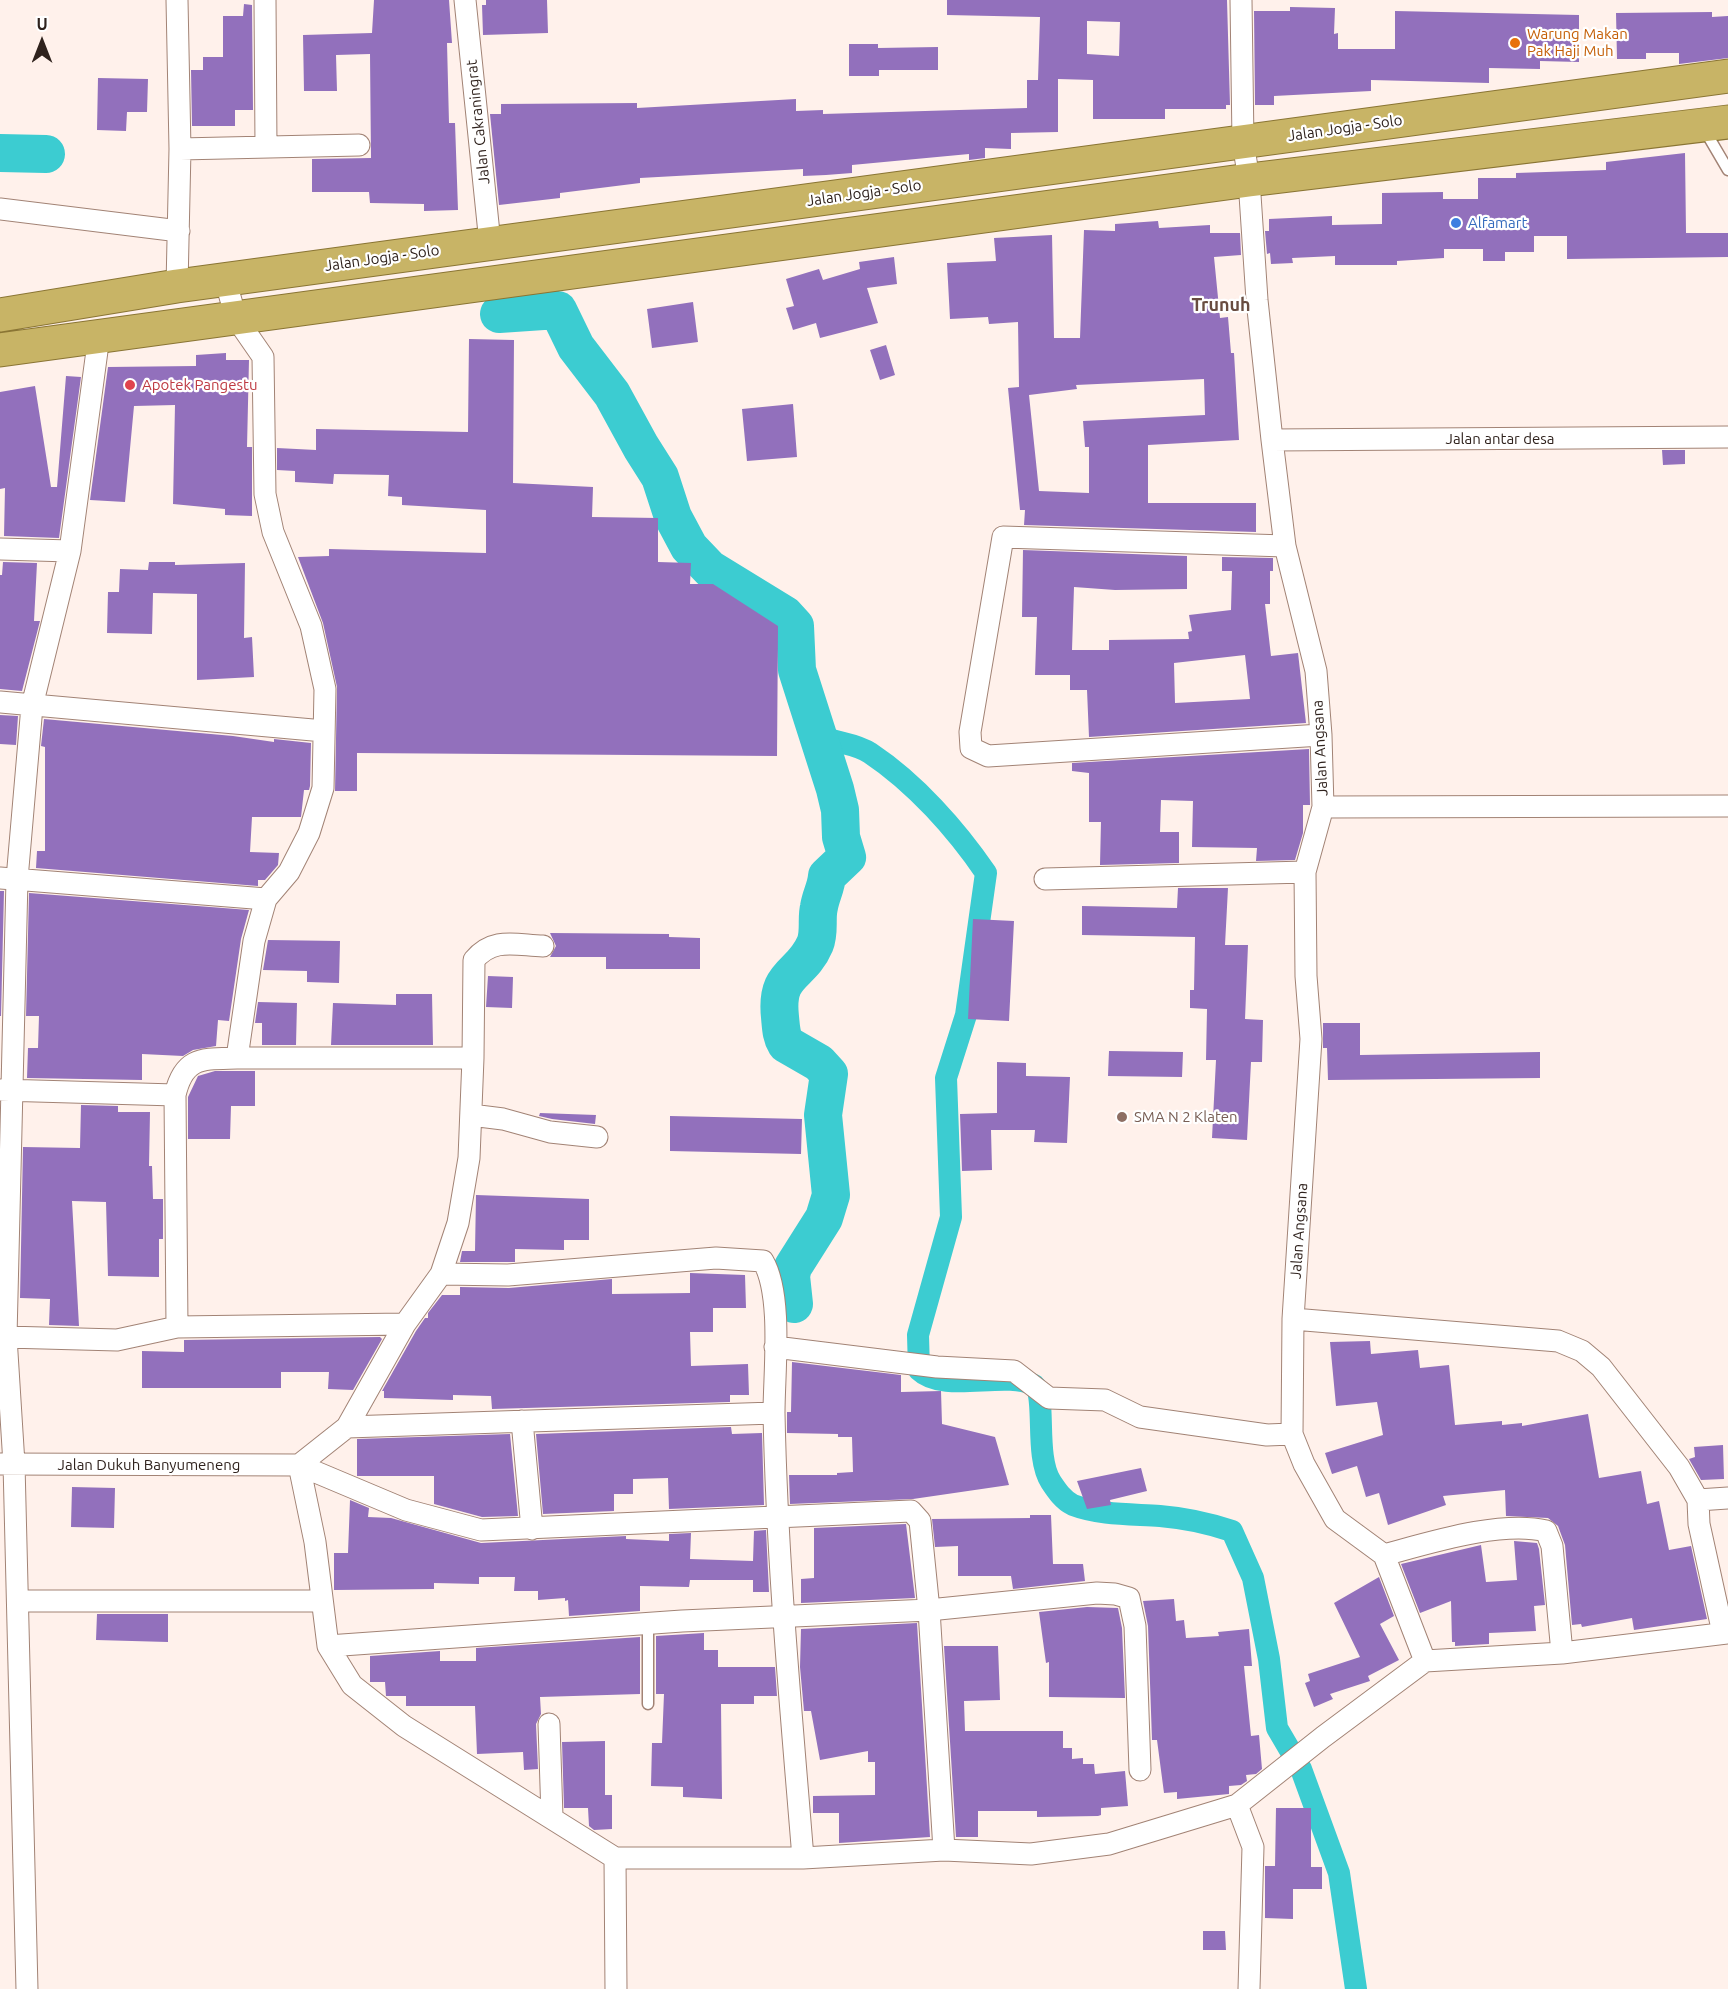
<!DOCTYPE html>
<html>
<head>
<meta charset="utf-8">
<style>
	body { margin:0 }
	#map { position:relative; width:1728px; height:1989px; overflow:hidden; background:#fff1eb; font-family:Ubuntu,sans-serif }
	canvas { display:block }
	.north { position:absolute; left:12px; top:12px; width:60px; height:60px; -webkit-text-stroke:4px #fff; paint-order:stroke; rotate:0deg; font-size:16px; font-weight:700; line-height:24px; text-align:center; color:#2f221d }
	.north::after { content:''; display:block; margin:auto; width:21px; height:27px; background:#2f221d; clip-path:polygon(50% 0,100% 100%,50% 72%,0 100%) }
</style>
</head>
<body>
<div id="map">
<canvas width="1728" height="1989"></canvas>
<div class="north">U</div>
</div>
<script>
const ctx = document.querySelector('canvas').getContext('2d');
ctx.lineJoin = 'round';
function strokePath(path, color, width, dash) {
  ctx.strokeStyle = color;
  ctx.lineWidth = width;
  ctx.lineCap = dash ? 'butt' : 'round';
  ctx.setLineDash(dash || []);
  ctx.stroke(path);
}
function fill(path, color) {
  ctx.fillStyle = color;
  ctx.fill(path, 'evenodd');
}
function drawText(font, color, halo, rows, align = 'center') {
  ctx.font = font + ' Ubuntu,sans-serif';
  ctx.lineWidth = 4.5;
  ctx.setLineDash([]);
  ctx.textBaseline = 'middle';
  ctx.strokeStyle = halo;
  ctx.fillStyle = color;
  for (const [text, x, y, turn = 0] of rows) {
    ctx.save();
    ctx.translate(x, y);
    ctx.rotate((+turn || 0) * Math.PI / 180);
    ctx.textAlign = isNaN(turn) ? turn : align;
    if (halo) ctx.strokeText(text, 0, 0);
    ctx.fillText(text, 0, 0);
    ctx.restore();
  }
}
strokePath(new Path2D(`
	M816,732c14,12 36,9 54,21 45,30 86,76 116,120l-20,142 -20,63 5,139 -33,118 1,35c25,24 86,0 115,15 13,11 0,71 17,97 6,9 12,18 22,23 26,10 59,9 87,11 25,2 48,7 72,15l21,47 16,81 8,69 24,41 38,104 17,116`), '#3cccd1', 22);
strokePath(new Path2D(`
	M0,153l46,1
	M499,314l59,-4 18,37 36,47 29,53 19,30 13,40 16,30 21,22 75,46 10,11 2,44 38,119 5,21 1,27 6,20 -20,19c-1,12 -6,19 -8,31 -3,12 1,25 -4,37 -14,33 -40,27 -35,73 1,10 1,19 6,27l33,19 10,11 -6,41 8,80 -7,23 -31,49 -2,9 3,28`), '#3cccd1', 38);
fill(new Path2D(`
	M374,0h75l3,43h-5l2,80h6l3,87 -34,1v-7l-54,-1 -1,-11h-57v-33l59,-1 -1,-104 -34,1 1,36h-33l-1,-56 69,-2z
	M486,0h61l1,33 -65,2 -1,-30h4z
	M947,0h280l3,105h-4v4h-61v10h-72v-39l-35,-1v53l-47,1v16l-26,-1v10l-16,2v-6l-117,11v8l-26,2 -23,1v-7l-163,9v5l-80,10v5l-61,7 -9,-91h11v-10l136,-1v5l159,-9v12l27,-1v4l204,-6v-28h11l2,-63 -93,-2zM1087,21l33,1 -1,34 -32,-2z
	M244,4l8,1 1,105h-18v16h-43l-1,-56h12v-13h20v-41h20z
	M1290,7l45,1 -1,26 4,-1v16h57v-38l184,4v47l-39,-1v8l-51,-1v15l-118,-3v11l-97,5v9h-19l-1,-94h36z
	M1712,12v5l16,-1v42l-49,6v-11h-33v6h-29l-1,-46z
	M849,44h29v4l60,-1v23h-59v6h-30z
	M98,78l50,1 -1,33h-20l-1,19 -29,-1z
	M1685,153l1,80h42v24l-161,2v-23h-33v16h-29v9h-22v-12h-39v9l-47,3v4h-62v-9l-43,2 1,5 -22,1 -1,-11 -3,1 -2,-23h4v-12l63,-3v9l50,-1v-31l61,-1v7h35v-21h38v-5l90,-3v-8z
	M1158,221l1,7 51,-3v8h30l1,22 -27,2 6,61 8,-1 3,36h3l5,87 -91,5v58h108v29l-232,-7 1,-15h-5l-12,-122 11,-1 -1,-65 -29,2 -1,-7 -38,2 -3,-56 49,-2 -2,-23 58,-3 2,103h26l4,-108 31,1v-7zM1204,379l1,36 -122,6 2,26h4v46l-50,-2 -10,-96 48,-6 -1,-4z
	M894,257l3,27 -30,4 11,35 -58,15 -4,-15 -23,7 -7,-22 8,-2 -8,-27 33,-10 4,11 37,-11 -1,-7z
	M693,302l5,40 -46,6 -5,-39z
	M469,339l45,1 -1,143 80,4 -1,30 66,1v44l33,1 -1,21h23l65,42 -1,130 -420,-3v38h-22l2,-104 -14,-64 -25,-66 31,-1v-7l157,4v-43l-84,-5v-8l-14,-1 1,-21 -55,-1 -1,10 -38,-2v-11l-18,-1v-22l39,2v-21l152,3z
	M886,345l9,30 -15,5 -10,-30z
	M226,353v7h23l-2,87h5v69l-27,-1v-6l-52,-5 2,-99 -41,1 -9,96 -35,-2 18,-133 88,-1v-11z
	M66,376l15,1 -22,161 -55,-2 1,-48 -5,1v-97l35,-6 16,101h6z
	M793,404l4,53 -50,4 -5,-52z
	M1662,450h23v14l-22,1z
	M1023,550l164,6v33l-72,1 -41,-3 -2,63h37v-10l80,-1 -1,-7 4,-1 -3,-16 42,-5 1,-39h-10v-14l51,1v13h-3v33h-5l6,52 27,-3 8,70 -217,14 -2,-47h-17v-15h-35l2,-58h-15zM1245,655l5,44 -75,4 -1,-40z
	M3,562l34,1 -3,58h6l-18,70 -22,-2v-114h2z
	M149,562h26v3l70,-2 -1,75 8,-1 2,40 -57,3v-86l-44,-1 -1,41 -45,-1 1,-41h11l1,-23 28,1z
	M0,715l18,1 -2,29 -16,-1z
	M44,719l189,17 41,6v-3l37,4 -1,43 -1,4h-5l-3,27h-49l-2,35 29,1 -1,12 -13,15h-7v6l-222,-18 1,-17h8v-104l-4,-1z
	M1309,749l1,56h-7v28l-8,27 -39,1 1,-13 -65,-1 1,-46 -32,-1 -1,32h19v31l-79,2 1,-43h-12v-49l-17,-2v-8z
	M1178,888h50l-3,57h23l-3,74 18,1 -1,42h-11l-4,78 -35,-2 4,-78h-10l1,-51 -17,-1v-18h4l1,-53 -113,-2v-29l95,2z
	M0,891h4l-3,125h-1z
	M29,893l220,17 -8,29 -12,82 -11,-1 -2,26 -23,4 -10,6 -41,-2v26l-115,-2 1,-30h10l1,-32h-13z
	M973,919l41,2 -5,100 -41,-2z
	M550,933l119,1v3l31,1v31h-94v-12h-56l6,-11z
	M268,940l72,1 -1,42 -32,-1v-11l-44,-1z
	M488,976l25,1 -1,31 -26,-1z
	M396,994h36l1,51h-102l2,-42 63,2z
	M258,1002l39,1 -1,42h-34v-22h-7z
	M1323,1023h37v32l180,-3v26l-212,2 -1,-32h-4z
	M1109,1051l74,1 -1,25 -74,-1z
	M997,1062l29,1v13l44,1 -3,66 -33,-1 1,-12h-44l1,40 -30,1 -2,-57 37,-1z
	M255,1071v35h-24l-1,33h-42v-42l10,-21 17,-5z
	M81,1105l37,1v6h32l-1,54h3l1,33h10v40h-4v38l-51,-1 -2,-74 -34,-1 7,125 -30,-1 1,-26 -30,-1 3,-151 57,1z
	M540,1113l56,2 -1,9 -43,-5 -13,-3z
	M670,1116l132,3 -1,35 -131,-3z
	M476,1195l113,4v41h-25v10l-49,-1v13h-55l2,-11h13z
	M690,1273l55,2 1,33h-33v24h-23l1,34 57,-2 1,31h-19v7l-238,7 -1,-13 -38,-1v5l-69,-2v-7h-2l34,-60 9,-13h3v-5l14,-18h18v-8l49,1 103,-9v15l78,-1z
	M380,1337l2,2 -29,51 -25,-1 1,-17h-48v16h-139v-37l42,1v-12z
	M1370,1341l1,13 47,-4 2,18 29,-3 6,60 47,-4v4l20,-2v3l66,-12 11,64 42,-7 6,33 12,-3 10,49 22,-4 16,73 -73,11 -2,-12 -50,9 -1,-3 -9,1 -7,-80 -7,-19 -10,-8 -42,-2 -1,-26 -62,6 3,9 -58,20 -9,-32 -13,4 -9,-31 -25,8 -7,-21 58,-18 -6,-33 -41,4 -6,-64z
	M792,1362l109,13v17l40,-1 1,33 53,13 14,48 -96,14 -123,5 -1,-29h48v-2l16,-1 -1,-35h-14v-3l-51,-1v-21h4z
	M731,1427l1,7 30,-1 2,72 -95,4 -1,-31 -35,1v15h-19v17l-71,3 -7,-80z
	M510,1434l8,82 -36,1 -48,-13v-28h-77v-37z
	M1723,1445l1,34 -23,1 -12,-21 6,-2 -1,-10z
	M1141,1468l6,23 -37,9 1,5 -24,4 -10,-28z
	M72,1487l43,1 -1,40 -43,-1z
	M350,1500l19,8 -1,9 23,1 90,25 145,-7v3l43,2v-7l22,-1 -1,26 63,2 1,-30 12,-1 3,62h-16v-12h-63l-1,7 -49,-1v25l-71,5 -1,-16 -3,1v-3l-27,2v-9h-24l1,-14h-36v7l-45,-1v6l-100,1v-37h14z
	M1030,1515h21l2,49h30l2,17 -72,8 -2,-13h-53v-30l-23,1 -3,-28 98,-1z
	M906,1524l9,74 -114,5v-24l13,-1v-50z
	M1514,1541l23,2 2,6 6,56 -11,1 2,25 -47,2v11l-34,2v-4h-3l-1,-41 -31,12 -19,-49 80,-19 5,37 31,-2z
	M1379,1577l15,39 -14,8 19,36 -31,16 2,5 -40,13 3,5 -19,8 -9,-24 5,-2 -2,-7 52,-17 -26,-54z
	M1174,1599l2,22 8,-1 2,18 33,-2 -1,-4 31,-3 3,37h-8l7,70 8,-1 3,34 -6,5 -10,1 1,6 -6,4 -12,1v8l-52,5v-7l-13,1 -7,-53h-5l-4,-114 -5,-25z
	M1087,1607l31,1 4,20 3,70 -76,-1v-35l-3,1 -7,-51z
	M97,1614h71v28l-72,-2z
	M917,1623l13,214 -91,6v-30h-26v-17l62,-1v-33h-7v-11l-48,9 -9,-49h-7l-4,-44 1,-38z
	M704,1633v17h14v17h57l2,29h-23v8h-33l1,95 -39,-2v-10l-32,-1 1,-43h10l2,-49h-8v-58z
	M640,1637v57l-100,3 1,17 -5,10 2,45 -14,1 -1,-18 -46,2 -2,-48h-69v-10h-20l-1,-14h-15v-26l70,-5v10h36v-13z
	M944,1646h54l2,54 -36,1 1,30h98v17h9v11l11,-1v6h11l1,10 30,-3 3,35 -27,2v7l-3,1 -61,1v-6h-59v26h-22z
	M605,1741v54h7v34l-18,1 -5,-4 -1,-18h-24l-2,-66z
	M1276,1808h35v59h11v22h-29v30l-28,-1v-52h10z
	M1203,1931h22l1,19h-23z`), '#9270bc');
const service = new Path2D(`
	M1704,129l24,41
	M648,1625v79`);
const minor = new Path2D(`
	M177,0l3,149
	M265,0l1,147
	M465,0l25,243
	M1241,0l2,142 6,38 8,120 15,140 13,106 31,125 5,64 2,72 -18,65 1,104 5,63 -18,280 -1,115 12,30 31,55 49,36 41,106
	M0,209l179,22
	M225,279l11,39 27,39 2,137 8,38 38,94 14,63 -2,99 -14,45 -20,39 -23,27 -12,42 -17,117
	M177,286l3,-137 179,-4
	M1272,440l456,-3
	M1285,546l-282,-9 -33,195 1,16 17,8 333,-21
	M0,549l70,2
	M0,702l324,29
	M1323,807l405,-1
	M0,878l266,21
	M1045,879l260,-7
	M473,1058l-4,100 -11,65 -17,51 -36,50 -58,103 -48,38 16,77 13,104 24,39 52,41 211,132h188l141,-8 87,4 78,-10 128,-39 86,-68 102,-76 137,-8 166,-20
	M1,1090l174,5
	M471,1115l32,4 47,13 47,5
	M441,1274l67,1 208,-17 47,3c20,34 11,112 11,152 3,149 17,297 29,445
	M1293,1319l265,22 24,10 19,16 78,100 19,33 30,-2
	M177,1327l-2,-232c9,-39 28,-36 62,-37h236l1,-98c19,-23 41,-15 69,-14
	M0,1331l6,6 111,3 60,-13 228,-3
	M775,1347l162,20 77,4 35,27 56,2 35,17 127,18 25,-1
	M522,1421l10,108
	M347,1427l427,-14
	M1,1464l298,1 107,45 75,20 430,-19 9,10 9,89 15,240
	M1698,1500l1,24 24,109
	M1384,1555c45,-12 117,-35 162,-24l6,15 10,107
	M18,1601h304
	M328,1646l354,-25 247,-11 168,-17 18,1 14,4 6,28 5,144
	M549,1724l3,93
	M1237,1805l16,42 -4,142
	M615,1858l1,131
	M27,1989l-13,-525 -8,-127 11,-458 15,-173 38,-155 29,-215`);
const trunk = new Path2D(`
	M0,315l177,-29 1551,-210
	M0,350l1249,-170 479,-58`);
strokePath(service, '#a28375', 13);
strokePath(minor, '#a28375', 23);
strokePath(trunk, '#8a7534', 35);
strokePath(service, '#fff', 10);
strokePath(minor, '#fff', 21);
strokePath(trunk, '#c8b466', 33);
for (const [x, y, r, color] of [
	[1515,43,6,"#e8710a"],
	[1456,223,6,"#3f7fe0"],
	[130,385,6,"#e0444e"],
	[1122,1117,6,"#8d6e63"]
]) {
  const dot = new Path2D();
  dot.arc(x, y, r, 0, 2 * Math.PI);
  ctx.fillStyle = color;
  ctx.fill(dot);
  strokePath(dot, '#fff', 2);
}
drawText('15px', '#c56008', '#fff', [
	["Warung Makan",1527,34],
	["Pak Haji Muh",1527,51]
], 'left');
drawText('15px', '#2f221d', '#fff', [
	["Jalan Cakraningrat",478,122,-96],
	["Jalan Jogja - Solo",1345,128,-8],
	["Jalan Jogja - Solo",864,193,-8],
	["Jalan Jogja - Solo",382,258,-8],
	["Jalan antar desa",1500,439],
	["Jalan Angsana",1320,748,-93],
	["Jalan Angsana",1299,1231,-86],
	["Jalan Dukuh Banyumeneng",149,1465]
]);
drawText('15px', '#366cbe', '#fff', [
	["Alfamart",1468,223]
], 'left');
drawText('15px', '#be3a42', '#fff', [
	["Apotek Pangestu",142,385]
], 'left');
drawText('15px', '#785e54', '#fff', [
	["SMA N 2 Klaten",1134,1117]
], 'left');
drawText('bold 18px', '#684c40', '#fff', [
	["Trunuh",1221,305]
]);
</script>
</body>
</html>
